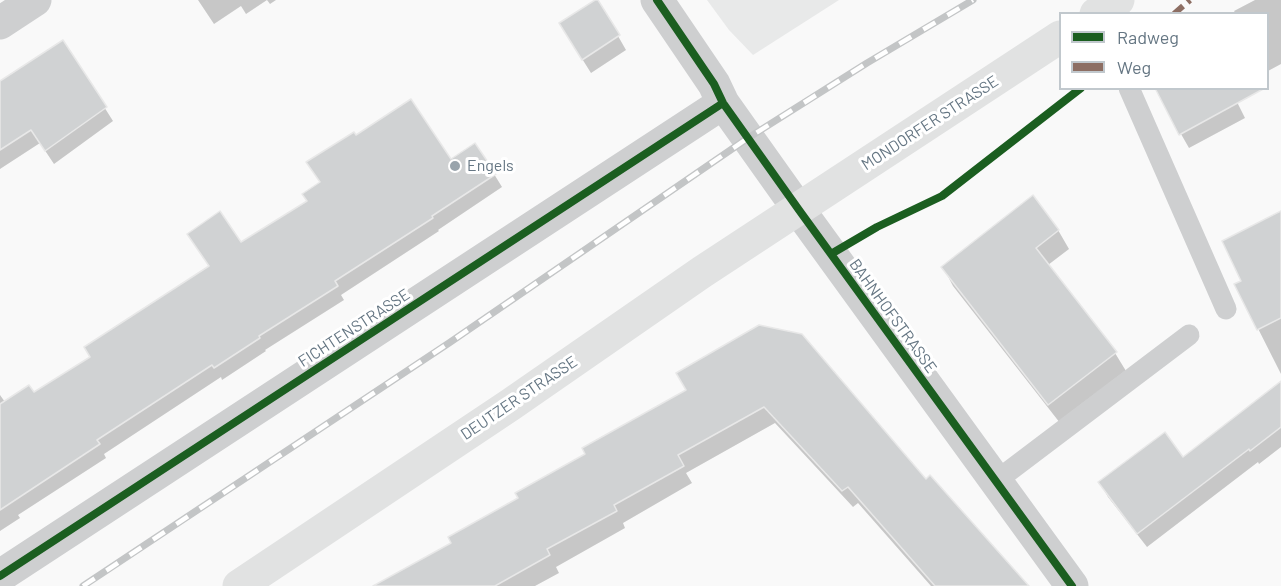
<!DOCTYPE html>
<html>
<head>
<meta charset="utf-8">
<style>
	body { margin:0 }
	#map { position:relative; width:1281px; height:586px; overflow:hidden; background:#f9f9f9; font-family:Barlow,sans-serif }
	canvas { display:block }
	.legend { position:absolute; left:1059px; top:12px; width:210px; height:78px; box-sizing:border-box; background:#fff; border:2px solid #c1c8cd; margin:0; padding:8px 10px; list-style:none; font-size:18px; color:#657683 }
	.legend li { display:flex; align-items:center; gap:12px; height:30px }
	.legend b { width:30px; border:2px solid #c1c8cd }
</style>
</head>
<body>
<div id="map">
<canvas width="1281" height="586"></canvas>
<ul class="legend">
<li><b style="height:8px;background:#1b5e20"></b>Radweg</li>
<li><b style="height:8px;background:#8d6e63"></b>Weg</li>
</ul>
</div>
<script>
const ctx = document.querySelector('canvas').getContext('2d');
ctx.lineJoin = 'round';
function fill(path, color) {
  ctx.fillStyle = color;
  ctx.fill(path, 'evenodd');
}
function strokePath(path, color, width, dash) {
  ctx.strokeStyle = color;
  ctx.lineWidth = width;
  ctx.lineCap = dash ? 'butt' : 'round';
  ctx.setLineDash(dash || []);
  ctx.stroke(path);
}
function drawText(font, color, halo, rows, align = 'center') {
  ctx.font = font + ' Barlow,sans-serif';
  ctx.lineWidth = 6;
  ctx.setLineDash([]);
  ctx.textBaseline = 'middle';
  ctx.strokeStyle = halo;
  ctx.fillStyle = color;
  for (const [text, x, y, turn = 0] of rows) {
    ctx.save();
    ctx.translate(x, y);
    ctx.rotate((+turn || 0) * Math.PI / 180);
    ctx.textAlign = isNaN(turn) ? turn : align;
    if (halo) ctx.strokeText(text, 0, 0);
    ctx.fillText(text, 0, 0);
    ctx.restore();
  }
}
fill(new Path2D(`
	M707,0h132l-86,55 -24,-25z`), '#e8e9e9');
fill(new Path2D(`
	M198,0h78l-6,4 -3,-4 -21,14 -5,-8 -27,18z
	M1255,0h26v64l-13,7v-57h-32l-2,-3z
	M618,36l8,14 -35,23 -22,-35z
	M63,42l50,79 -59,43 -14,-21 -40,26v-86z
	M1230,88l15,30 -56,30 -8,-14z
	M355,137l95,24 44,13 8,13 -64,43 1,1 -98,64 3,5 -79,50 1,1 -44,29 -1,-3 -117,77 2,4 -88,57 2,3 -20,13v-136l5,7 29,-8 57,-37 150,-113 67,-43z
	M1281,213v161l-45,-89 7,-3z
	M1058,230l11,19 -21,16 67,88 11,18 -66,52 -107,-137 -10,-19z
	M759,326l167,155 99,105h-94l-73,-83 -5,4 -78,-84 -89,50 6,10 -69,40 2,5 -69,39 3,6 -24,13h-158l76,-42 134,-90 101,-63z
	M1281,383v64l-22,17 -1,-2 -111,85 -39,-50 -8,-14 83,-24z`), '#0003');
const building = new Path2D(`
	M595,0h3l22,35 -38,25 -23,-37z
	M63,40l44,67 -62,44 -14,-21 -31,20v-69z
	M1155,88h110l-86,47z
	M411,99l40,60 24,-16 21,31 -64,42 1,2 -98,63 3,5 -79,50 1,2 -46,30 -2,-3 -115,75 3,4 -100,66v-106l29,-19 5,7 56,-35 -6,-10 125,-81 -22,-32 33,-23 21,31 66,-41 -5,-7 18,-12 -14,-20 48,-30 2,3z
	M1033,195l26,35 -23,18 81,104 -69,53 -107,-138z
	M1281,211v107l-24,12 -23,-46 7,-3 -19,-40z
	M759,325l43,9 124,145 4,-4 99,111h-94l-87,-99 -6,4 -78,-84 -86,48 6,11 -70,39 3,6 -70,38 3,6 -55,31h-122l78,-43 -3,-6 70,-39 -3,-5 70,-39 -3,-6 104,-58 -10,-17z
	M1281,381v46l-31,24 -1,-2 -112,85 -39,-52 67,-50 18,25z`);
fill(building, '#d0d2d3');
strokePath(building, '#e8e8e8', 1.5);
strokePath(new Path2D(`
	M1129,88l97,221
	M996,481l193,-146`), '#cecfd0', 21);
strokePath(new Path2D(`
	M657,0l57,84 9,19 76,107
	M0,23l35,-23
	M0,576l723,-473`), '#cecfd0', 33);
strokePath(new Path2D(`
	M799,210l273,376`), '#cecfd0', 33);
strokePath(new Path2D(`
	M1096,14l22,-14
	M239,586l271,-181 192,-133 358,-235`), '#e1e2e2', 33);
const rail = new Path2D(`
	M83,586l366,-243 299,-205 119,-75 106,-63`);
strokePath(rail, '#c3c5c6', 7);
strokePath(rail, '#fff', 4.5, [14]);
strokePath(new Path2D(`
	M1174,14l16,-14`), '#8d6e63', 6, [12, 6]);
strokePath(new Path2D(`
	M657,0l57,84 9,19 76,107 273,376
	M831,254l46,-27 65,-31 139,-108
	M0,576l723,-473`), '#1b5e20', 8);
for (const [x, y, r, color] of [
	[455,166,6,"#99a4ac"]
]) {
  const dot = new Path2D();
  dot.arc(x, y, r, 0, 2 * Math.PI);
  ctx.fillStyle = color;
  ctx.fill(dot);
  strokePath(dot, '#fff', 2);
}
drawText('16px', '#657683', '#fff', [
	["MONDORFER STRASSE",930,123,-33],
	["BAHNHOFSTRASSE",893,316,54],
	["FICHTENSTRASSE",354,328,-33],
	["DEUTZER STRASSE",519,398,-34]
]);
drawText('16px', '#657683', '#fff', [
	["Engels",467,166]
], 'left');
</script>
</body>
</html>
